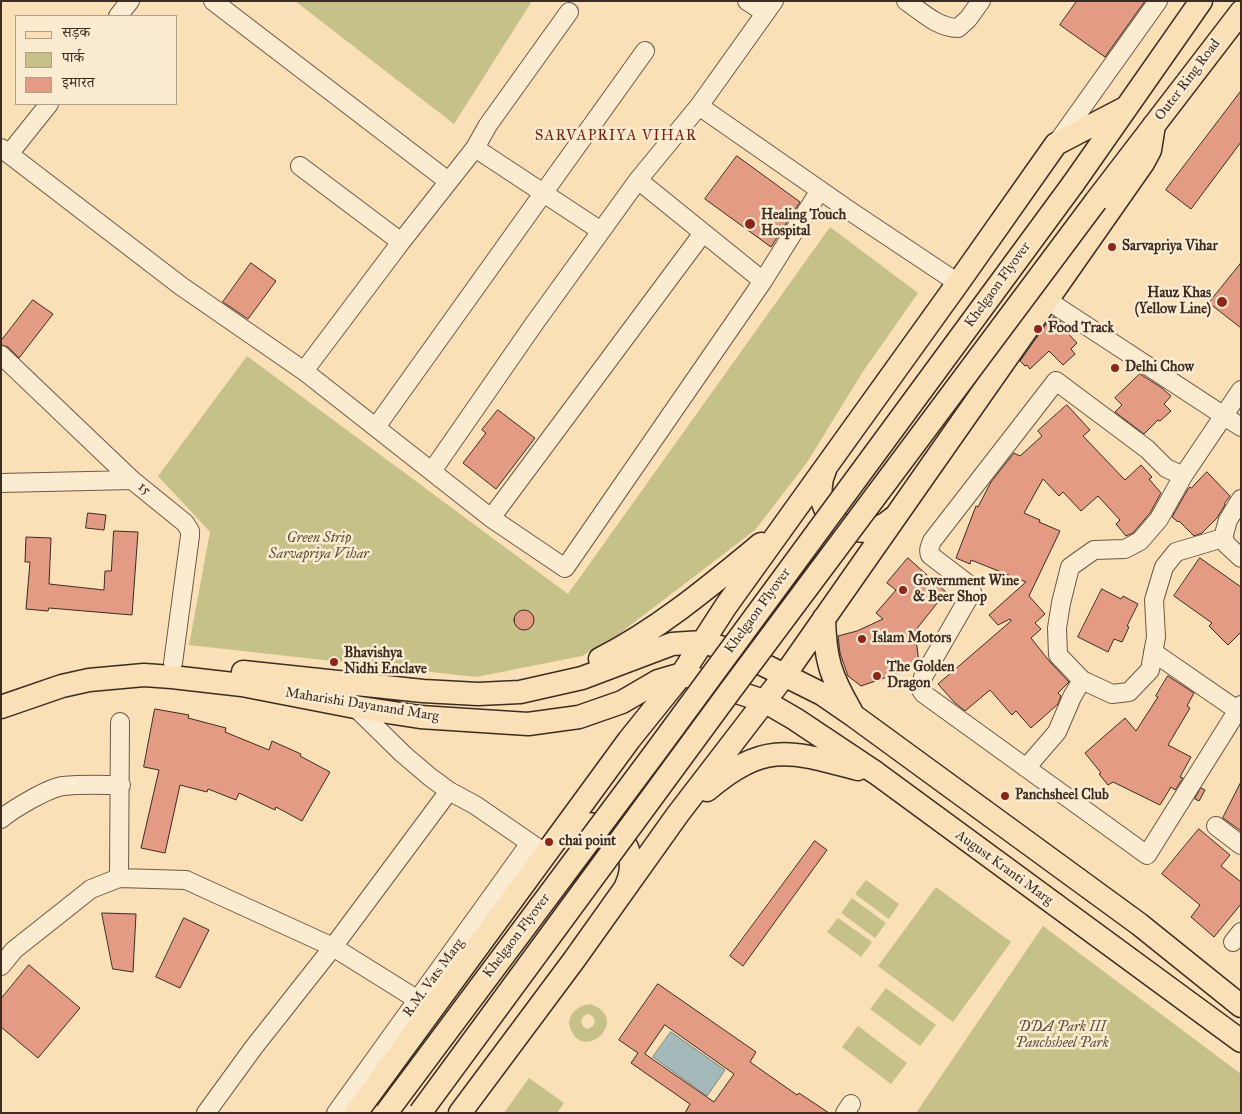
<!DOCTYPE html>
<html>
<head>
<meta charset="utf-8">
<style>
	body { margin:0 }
	#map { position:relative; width:1242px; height:1114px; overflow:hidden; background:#f9e0b7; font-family:"IM FELL Great Primer","Noto Serif Devanagari",serif }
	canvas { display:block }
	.frame { position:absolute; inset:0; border:2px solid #3c2c22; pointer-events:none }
	.legend { position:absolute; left:15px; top:15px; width:162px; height:90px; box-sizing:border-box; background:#fbebd0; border:1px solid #af9f8a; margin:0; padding:6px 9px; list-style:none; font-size:15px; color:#3c2c22 }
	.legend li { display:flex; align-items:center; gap:10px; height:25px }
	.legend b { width:25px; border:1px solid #af9f8a }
</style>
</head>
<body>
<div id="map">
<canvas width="1242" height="1114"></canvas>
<div class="frame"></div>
<ul class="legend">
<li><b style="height:6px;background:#f9e0b7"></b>सड़क</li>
<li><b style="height:14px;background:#c6c089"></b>पार्क</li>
<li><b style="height:14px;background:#e49b84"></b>इमारत</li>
</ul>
</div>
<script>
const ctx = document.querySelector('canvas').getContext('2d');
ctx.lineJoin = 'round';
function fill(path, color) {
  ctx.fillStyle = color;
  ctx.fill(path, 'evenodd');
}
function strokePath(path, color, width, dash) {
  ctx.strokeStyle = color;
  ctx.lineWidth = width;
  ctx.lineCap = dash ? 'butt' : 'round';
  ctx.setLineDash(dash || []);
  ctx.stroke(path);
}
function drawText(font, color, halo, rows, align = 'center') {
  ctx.font = font + ' "IM FELL Great Primer",serif';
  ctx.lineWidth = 5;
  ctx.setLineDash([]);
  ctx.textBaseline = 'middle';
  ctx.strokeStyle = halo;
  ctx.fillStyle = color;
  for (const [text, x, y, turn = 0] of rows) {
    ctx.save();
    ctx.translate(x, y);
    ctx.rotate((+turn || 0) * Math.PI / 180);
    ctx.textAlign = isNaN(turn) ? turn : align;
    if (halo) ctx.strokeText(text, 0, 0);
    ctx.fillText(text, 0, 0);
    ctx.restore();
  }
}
fill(new Path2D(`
	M295,1h237l-78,123z
	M830,227l88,66 -56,80 -56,91 -51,66 -140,107 -33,19 -106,21 -287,-32 21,-113 -52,-56 89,-120 321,238z
	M866,880l33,24 -10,15 -34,-25z
	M936,887l75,55 -58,80 -75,-56z
	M852,898l34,25 -11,15 -34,-25z
	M838,918l34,24 -11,15 -34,-25z
	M1043,926l198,148v39h-325z
	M886,988l50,37 -16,21 -50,-37z
	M590,1004c42,14 -5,59 -19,26 -6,-14 5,-24 19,-26zM589,1014c9,4 7,13 -2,15 -8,-4 -8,-13 2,-15z
	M858,1026l49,37 -16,21 -49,-37z
	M529,1078l35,25 -7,10h-53z`), '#c6c089');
const water = new Path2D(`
	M671,1032l54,38 -18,26 -54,-39z`);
fill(water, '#a4baba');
strokePath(water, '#7a817d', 1);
const building = new Path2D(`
	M1077,1h68l-40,56 -45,-32z
	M1241,91v51l-50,67 -25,-19z
	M737,156l63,46 -29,45 -66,-48z
	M251,263l25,18 -28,38 -25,-17z
	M1241,263v65l-32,-25z
	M33,300l20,14 -34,44 -11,-11 -7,-2v-4z
	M1054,317l10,7 2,2 -3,2 14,15 -6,6 4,5 -12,11 -14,-14 -19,18 -3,-4 -2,1 -5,-5 27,-38z
	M1140,374l22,14 9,8 -7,8 7,7 -11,10 -2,-1 -14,14 -29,-22 7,-7 -7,-7z
	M1067,405l23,25 -7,6 42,44 16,-15 11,12 -3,2 12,14 -11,20 -17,20 -7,3 -10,-12 4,-4 -22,-24 -17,15 -18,-19 -4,4 -16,-17 -19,34 16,7 -1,2 21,9 -31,65 16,18 -10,9 6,6 -10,9 19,24 19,20 -11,11 3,3 -3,8 -27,24 -15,-17 -4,4 -22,-25 -25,21 -11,-9 -16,-18 73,-63 -1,-2 -12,6 -9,-10 37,-33 -55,-22 -1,4 -14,-6 20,-52 2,1 13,-25 23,-29 6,3 22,-20 -4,-5z
	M498,410l37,28 -39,51 -33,-26 23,-30 -4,-3z
	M1207,472l23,24 -6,8 1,1 -8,13 -15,15 -8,3 -15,-15 -1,1 -6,-5 16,-28 2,-2 1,1z
	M88,513l18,2 -2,15 -18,-2z
	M114,531l24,1 -6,83 -83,-7 -1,3 -22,-2 4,-47h-5l1,-25 25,1 -2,46 55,6 1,-19h6z
	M908,558l38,34 -31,39 4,32 -26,12 -32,11 -13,-10 -8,-23 -2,-17 19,-5 26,-12 -7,-6 20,-23 -9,-7z
	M1200,558l41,29v45l-13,13 -19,-19 3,-3 -38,-27z
	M1102,589l19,10 2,-3 15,8 -11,22 2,1 -7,15 -8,-3 -6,13 -30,-15z
	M514 620a10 10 0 1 1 20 0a10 10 0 1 1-20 0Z
	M1168,676l26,17 -7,13 3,2 -22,37 23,12 -11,20 3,1 -8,12 -4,-3 -11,18 -47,-23 -5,3 -9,-11 2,-1 -16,-20 40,-35 11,13 22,-34 -2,-1z
	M155,709l34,6 -1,3 38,10 -1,4 44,18 3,-9 29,13 -1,2 30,16 -28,49 -26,-14 -1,3 -36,-17 -3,7 -28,-11 -1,3 -27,-7 -15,68 -24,-5 18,-78 -15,-3z
	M1241,782v49l-18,-13z
	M1201,788l4,2 -6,11 -4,-2z
	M1199,829l31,26 -9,11 20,16v22l-27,33 -23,-20 9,-12 -38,-31z
	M815,841l12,9 -84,116 -13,-10z
	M102,913l34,1 -3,58 -20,-3z
	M184,918l25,12 -29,58 -24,-11z
	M29,965l51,43 -42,50 -37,-31v-28z
	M658,984l98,68 -6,10 47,33 2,-2 30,20h-144l5,-9 -59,-41 7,-10 -19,-13zM665,1025l69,49 -20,28 -69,-48z`);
fill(building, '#e49b84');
strokePath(building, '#3c2c22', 1);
const minor = new Path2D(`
	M213,1l235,180
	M747,1l18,12
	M906,1c16,11 32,27 52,27l10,-9 13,-18
	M118,16l12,-15
	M699,106l148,103 111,74
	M1056,144l102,-143
	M1,148l180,138 123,85 187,147 74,50 198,-287 57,-91
	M475,148l126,83
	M9,154l40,-50
	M300,166l101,76
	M638,180l125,101
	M1047,300l194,127
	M1,355l131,125 53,43 5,8v5l-17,127
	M304,371l97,-129 74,-94 13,-23 81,-113
	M376,427l269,-376
	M432,471l102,-147 104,-144 61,-74 75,-105
	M1183,476l-17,-8 -19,-19 -91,-68 -124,160c-2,5 -4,9 -2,14l38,29 4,8 -49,85 -2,13 3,4 223,161 94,-150
	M1,483l131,-3
	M1241,499l-13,21 -5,18 4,7 14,13
	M491,518l212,-285
	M1223,538l-47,14 -12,15 -10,33 2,37 -6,33 -21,22 -17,2 -30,-14 -24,-25 -1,-27 4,-25 9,-36 24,-17 31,-1 15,-8 19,-22 24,-43 58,-86
	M1153,652l84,58
	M355,707l48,47 27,23 19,14 26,14 64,44
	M1026,768l31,-36 15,-35 10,-17
	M1,819c12,-10 47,-31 62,-33 19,-2 39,-1 58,-1
	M1216,826l25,19
	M119,878l1,-156
	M1233,942l8,-10
	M1,966l13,-16 77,-61 28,-11 67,2 147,67 85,53
	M206,1113l48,-66 79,-100 116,-156
	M336,1113l194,-270
	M845,1113l6,-9`);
const major = new Path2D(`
	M1073,184l128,-183
	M1096,201l145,-189
	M825,470c-20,44 32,81 68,48
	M824,618c1,41 6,57 27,93
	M600,659c59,-30 110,-73 161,-115
	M243,672l180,19 55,3 42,-2 62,-14 90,-34 30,-2 36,10 84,42 32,22 285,208 102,82
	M1,707l61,-21 27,-6 55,-5 28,2 70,8 113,22 65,10 108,7 51,-7 43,-15 36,-21 24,-7 82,27 31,18 81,54 365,268
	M707,790c58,-49 83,-39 151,-21
	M559,837c37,-33 88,4 67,49
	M356,1113l273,-373 53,-66 44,-68 232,-323 98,-139 71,-37
	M460,1113l114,-153 104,-146 106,-138 359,-513 7,-13 4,-25`);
strokePath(minor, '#6b5947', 20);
strokePath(major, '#3c2c22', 25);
strokePath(minor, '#fbebd0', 18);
strokePath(major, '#f9e0b7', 22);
const majorBridge = new Path2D(`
	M386,1113l268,-359 419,-570
	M420,1113l310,-422 366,-490`);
strokePath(majorBridge, '#3c2c22', 25, []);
strokePath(majorBridge, '#f9e0b7', 22);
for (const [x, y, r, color] of [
	[750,224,6,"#8f2418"],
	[1112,247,5,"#8f2418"],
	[1222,302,6,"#8f2418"],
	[1038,329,5,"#8f2418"],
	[1115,368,5,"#8f2418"],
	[903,590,5,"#8f2418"],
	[862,639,5,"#8f2418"],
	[334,662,5,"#8f2418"],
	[877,676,5,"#8f2418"],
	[1005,796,5,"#8f2418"],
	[549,842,5,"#8f2418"]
]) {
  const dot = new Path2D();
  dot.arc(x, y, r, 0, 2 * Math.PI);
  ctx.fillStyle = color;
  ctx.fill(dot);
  strokePath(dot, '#fbebd0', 2);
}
drawText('14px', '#3c2c22', '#fbebd0', [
	["Outer Ring Road",1188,80,-53],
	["Khelgaon Flyover",998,285,-54],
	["15",144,489,38],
	["Khelgaon Flyover",758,611,-54],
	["Maharishi Dayanand Marg",362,705,9],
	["August Kranti Marg",1004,868,36],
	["Khelgaon Flyover",517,936,-53],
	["R.M. Vats Marg",434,978,-54]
]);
drawText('bold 14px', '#3c2c22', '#fbebd0', [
	["Healing Touch",761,216],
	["Hospital",761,232],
	["Sarvapriya Vihar",1122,247],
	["Hauz Khas",1211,294,"right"],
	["(Yellow Line)",1211,310,"right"],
	["Food Track",1048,329],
	["Delhi Chow",1125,368],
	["Government Wine",913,582],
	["& Beer Shop",913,598],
	["Islam Motors",872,639],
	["Bhavishya",344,654],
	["Nidhi Enclave",344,670],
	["The Golden",887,668],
	["Dragon",887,684],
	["Panchsheel Club",1015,796],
	["chai point",559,842]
], 'left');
drawText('italic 14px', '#5e513c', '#fbebd0', [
	["Green Strip",319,539],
	["Sarvapriya Vihar",319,555],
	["DDA Park III",1062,1028],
	["Panchsheel Park",1062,1044]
]);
ctx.letterSpacing = '1px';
drawText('15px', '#7a1f14', '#fbebd0', [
	["SARVAPRIYA VIHAR",616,136]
]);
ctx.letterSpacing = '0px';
</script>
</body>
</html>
